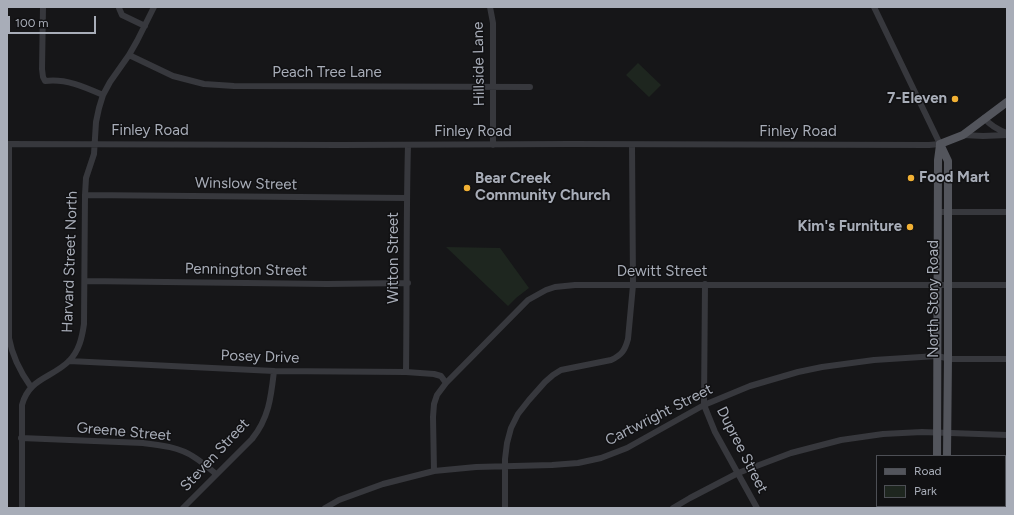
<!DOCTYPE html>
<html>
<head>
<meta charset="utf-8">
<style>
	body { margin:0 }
	#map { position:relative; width:1014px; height:515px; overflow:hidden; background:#161618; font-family:Figtree,sans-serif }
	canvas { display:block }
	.frame { position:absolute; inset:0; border:8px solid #a8adb8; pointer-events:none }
	.legend { position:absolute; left:876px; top:455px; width:130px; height:52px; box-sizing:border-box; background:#111113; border:1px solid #4d4f55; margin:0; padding:5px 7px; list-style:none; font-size:12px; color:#a8adb8 }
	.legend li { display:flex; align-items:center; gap:8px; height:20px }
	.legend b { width:20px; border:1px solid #4d4f55 }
	.scale { position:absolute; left:8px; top:16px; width:88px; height:18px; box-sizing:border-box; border:2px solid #a8adb8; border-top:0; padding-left:5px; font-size:12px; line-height:14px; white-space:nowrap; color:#a8adb8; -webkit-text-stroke:3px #111113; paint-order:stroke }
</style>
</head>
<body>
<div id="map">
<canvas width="1014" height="515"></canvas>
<div class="frame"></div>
<ul class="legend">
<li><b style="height:5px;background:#53555c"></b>Road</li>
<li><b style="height:11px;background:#1e261f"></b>Park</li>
</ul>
<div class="scale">100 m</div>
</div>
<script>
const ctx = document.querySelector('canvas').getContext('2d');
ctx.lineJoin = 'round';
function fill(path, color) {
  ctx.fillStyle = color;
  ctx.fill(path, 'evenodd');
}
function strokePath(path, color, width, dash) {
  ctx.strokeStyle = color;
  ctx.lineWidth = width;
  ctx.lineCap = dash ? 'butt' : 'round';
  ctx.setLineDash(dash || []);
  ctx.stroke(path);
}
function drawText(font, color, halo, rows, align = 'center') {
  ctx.font = font + ' Figtree,sans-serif';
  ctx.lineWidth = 3;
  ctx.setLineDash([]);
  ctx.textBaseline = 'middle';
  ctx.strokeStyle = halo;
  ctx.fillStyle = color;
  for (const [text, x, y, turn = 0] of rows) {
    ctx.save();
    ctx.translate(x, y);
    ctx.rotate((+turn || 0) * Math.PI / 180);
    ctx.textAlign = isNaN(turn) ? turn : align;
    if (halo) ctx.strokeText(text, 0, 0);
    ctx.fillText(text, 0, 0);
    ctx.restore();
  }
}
fill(new Path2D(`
	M638,63l23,22 -12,12 -23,-22z
	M446,247l54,1 29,40 -13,10 -8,8z`), '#1e261f');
strokePath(new Path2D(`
	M43,7l-1,62 1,8 2,4c20,-3 40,6 58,14
	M119,7v1l3,7 23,11
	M490,7l3,16v122
	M129,55l44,21 31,8 30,2 296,1
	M984,118c6,7 14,12 23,15
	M963,135l20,1 24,-1
	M7,144l334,1 230,-1 358,1 11,-1 -66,-137
	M9,144v194c3,17 12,35 22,49
	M85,195l322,3
	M938,212h69
	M85,281l242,3 81,-1
	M705,284l-1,121 11,27 42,76
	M69,361l205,10 132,1 28,2 7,2 5,7
	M406,372c1,-76 0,-152 2,-227
	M21,438l122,5c17,2 36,4 51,14 8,5 15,11 22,17
	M434,471l-1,-54 1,-13 3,-9 9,-12 82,-83 18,-10 9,-3 20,-2h432
	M22,508v-103c7,-27 30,-27 47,-44 10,-10 13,-23 15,-37l1,-129 1,-17 8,-24 2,-32 3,-14 4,-13 7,-13 19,-27 8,-14 17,-34
	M183,508l69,-69c17,-21 19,-42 22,-68
	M325,508l14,-8 44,-16 51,-13 42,-4 76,-2 26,-2 23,-5 26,-10 77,-43 46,-19 48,-14 24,-5 52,-7 63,-4 14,3h56
	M505,508v-49l2,-16 4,-15 7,-14 11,-14 16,-18 8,-7 8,-5 50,-10c11,-5 14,-10 17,-21l5,-54 -1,-140
	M673,508l17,-10 48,-25 53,-20 50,-13 42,-6 39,-2 85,3`), '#37383d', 6);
strokePath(new Path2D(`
	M940,144l8,17v197l-1,98
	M940,144l23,-9 44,-33
	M937,456l1,-296 2,-15
	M937,508v-2
	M946,508v-2`), '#53555c', 8);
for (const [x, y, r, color] of [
	[955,99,4,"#f2b134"],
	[911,178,4,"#f2b134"],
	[467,188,4,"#f2b134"],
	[910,227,4,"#f2b134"]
]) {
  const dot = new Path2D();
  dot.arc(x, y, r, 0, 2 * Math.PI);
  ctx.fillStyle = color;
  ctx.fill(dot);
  strokePath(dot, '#111113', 1.5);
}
drawText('15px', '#a8adb8', '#111113', [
	["Hillside Lane",479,64,-91],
	["Peach Tree Lane",327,73],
	["Finley Road",150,131],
	["Finley Road",473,132],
	["Finley Road",798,132],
	["Winslow Street",246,184,1],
	["Witton Street",394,258,-90],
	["Harvard Street North",70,262,-88],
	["Pennington Street",246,270,1],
	["Dewitt Street",662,272],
	["North Story Road",934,299,-90],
	["Posey Drive",260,357,2],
	["Cartwright Street",659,415,-27],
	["Greene Street",124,432,5],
	["Dupree Street",742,450,63],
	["Steven Street",215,455,-47]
]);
drawText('bold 15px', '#a8adb8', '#111113', [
	["7-Eleven",947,99],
	["Food Mart",919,178,"left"],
	["Bear Creek",475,179,"left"],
	["Community Church",475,196,"left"],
	["Kim's Furniture",902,227]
], 'right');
</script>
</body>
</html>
